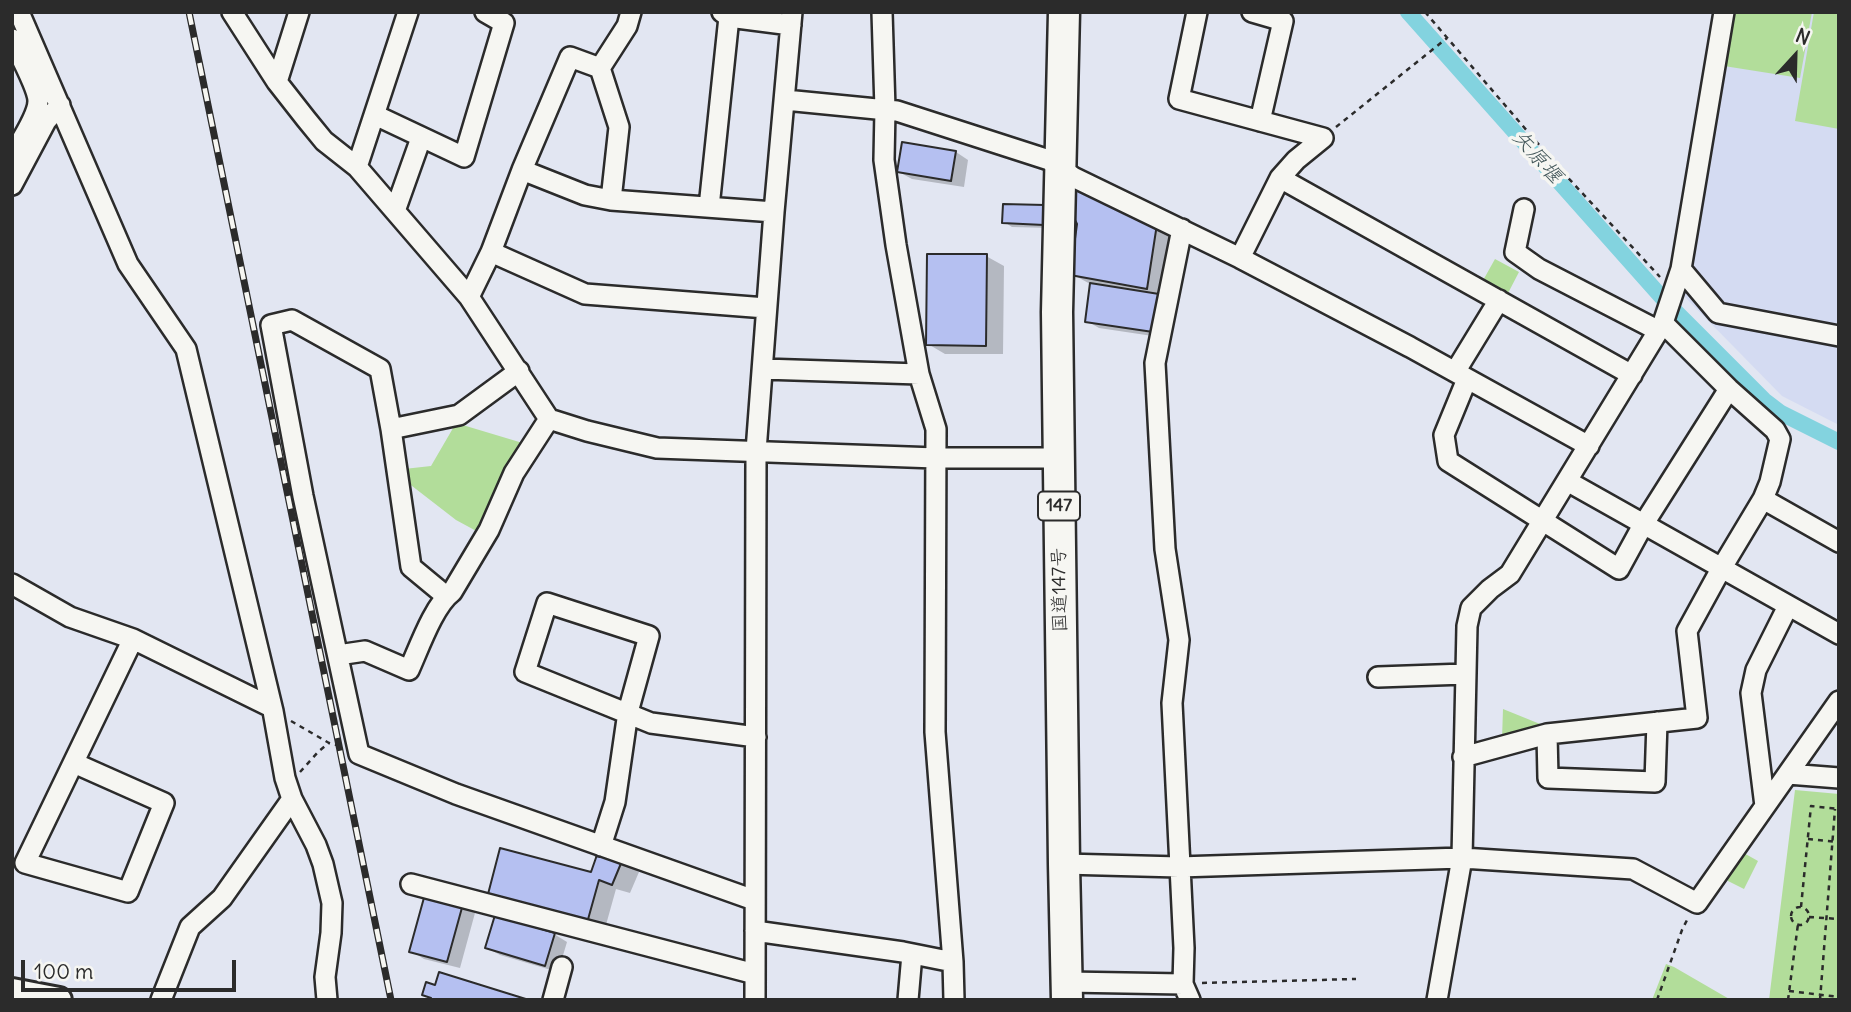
<!DOCTYPE html>
<html>
<head>
<meta charset="utf-8">
<style>
	body { margin:0 }
	#map { position:relative; width:1851px; height:1012px; overflow:hidden; background:#e2e6f2; font-family:Delius,sans-serif }
	canvas { display:block }
	.frame { position:absolute; inset:0; border:14px solid #2b2b2b; pointer-events:none }
	.north { position:absolute; left:1760px; top:21px; width:70px; height:70px; -webkit-text-stroke:5px #f6f6f2; paint-order:stroke; rotate:22deg; font-size:19px; font-weight:700; line-height:28px; text-align:center; color:#2b2b2b }
	.north::after { content:''; display:block; margin:auto; width:24px; height:32px; background:#2b2b2b; clip-path:polygon(50% 0,100% 100%,50% 72%,0 100%) }
	.scale { position:absolute; left:21px; top:960px; width:215px; height:32px; box-sizing:border-box; border:4px solid #2b2b2b; border-top:0; padding-left:9px; font-size:21px; line-height:24px; white-space:nowrap; color:#2b2b2b; -webkit-text-stroke:5px #f6f6f2; paint-order:stroke }
</style>
</head>
<body>
<div id="map">
<canvas width="1851" height="1012"></canvas>
<div class="frame"></div>
<div class="north">N</div>
<div class="scale">100 m</div>
</div>
<script>
const ctx = document.querySelector('canvas').getContext('2d');
ctx.lineJoin = 'round';
function fill(path, color) {
  ctx.fillStyle = color;
  ctx.fill(path, 'evenodd');
}
function strokePath(path, color, width, dash) {
  ctx.strokeStyle = color;
  ctx.lineWidth = width;
  ctx.lineCap = dash ? 'butt' : 'round';
  ctx.setLineDash(dash || []);
  ctx.stroke(path);
}
function drawText(font, color, halo, rows, align = 'center') {
  ctx.font = font + ' Delius,"Klee One",sans-serif';
  ctx.lineWidth = 7;
  ctx.setLineDash([]);
  ctx.textBaseline = 'middle';
  ctx.strokeStyle = halo;
  ctx.fillStyle = color;
  for (const [text, x, y, turn = 0] of rows) {
    ctx.save();
    ctx.translate(x, y);
    ctx.rotate((+turn || 0) * Math.PI / 180);
    ctx.textAlign = isNaN(turn) ? turn : align;
    if (halo) ctx.strokeText(text, 0, 0);
    ctx.fillText(text, 0, 0);
    ctx.restore();
  }
}
fill(new Path2D(`
	M1731,12h108v413l-57,-29 -99,-101z`), '#d4dbf2');
fill(new Path2D(`
	M1734,12h78l-12,66 -76,-12z
	M1814,12h25v117l-44,-8z
	M1495,259l24,13 -13,25 -25,-13z
	M456,423l70,21 -20,25 -15,31 -11,33 -24,-13 -53,-41 1,-10 27,-3z
	M1503,709l42,17 -43,13z
	M1795,790l44,4v206h-70z
	M1742,852l16,9 -14,28 -16,-8 -3,-7z
	M1666,964l8,3 57,33h-79z`), '#b2dd9a');
fill(new Path2D(`
	M956,152l12,8 -4,27 -52,-8 -13,-7z
	M1076,190l98,45 -8,103 -67,-10 -12,-7 5,-36 -20,-11 7,-50z
	M1044,207l8,21 -40,-1 -8,-5z
	M986,256l18,10 -1,88h-58l-17,-10z
	M621,862l18,10 -9,21 -14,-4 -12,43 -98,-25z
	M462,906l13,7 -15,55 -36,-9 -13,-8z
	M554,934l13,8 -9,30 -58,-17 -13,-7z`), '#0003');
strokePath(new Path2D(`
	M1408,12l257,289
	M12,23l12,25
	M1673,309l91,91 17,13 58,29`), '#83d3df', 16);
const building = new Path2D(`
	M902,142l54,9 -5,30 -54,-9z
	M1075,188l82,36 -10,65 -77,-14 7,-51 -4,-8z
	M1003,204l42,1 -1,20 -42,-2z
	M927,254h60l-1,92 -60,-1z
	M1090,283l69,11 -6,38 -68,-10z
	M500,848l91,24 7,-20 24,9 -10,24 -13,-5 -12,43 -100,-25z
	M425,894l38,10 -16,58 -38,-10z
	M495,915l60,18 -10,33 -60,-18z
	M439,972l90,28h-98v-2l-9,-3 4,-13 9,3z`);
fill(building, '#b5c0f1');
strokePath(building, '#2b2b2b', 2);
const minor = new Path2D(`
	M19,12l109,252 58,85 87,362 12,67 7,21 24,46 7,19 9,39 -1,30 -6,44 2,23
	M232,12l45,70 29,37 18,22 33,26 112,130 80,122 38,12 70,17 279,10h122
	M722,12l7,5 62,8
	M882,12l3,97 -1,51 12,85 23,129 17,55 -1,303 18,230 1,38
	M1197,12l-18,87 144,39 -27,22 -16,18 -40,80
	M1252,12l31,9 -23,100
	M12,39c6,13 26,49 26,62 0,15 -18,41 -26,55
	M600,68l19,59 -8,73
	M277,82l22,-70
	M785,100l112,11 152,49 24,17 167,81 170,89 179,99
	M375,115l89,42 40,-134 -19,-11
	M357,167l51,-155
	M522,170l63,25 26,5 163,12
	M1280,178l352,197
	M12,185l34,-64 14,-16
	M709,207l20,-190
	M1524,209l-9,43 24,17 120,62
	M395,211l26,-73
	M1182,229l-27,134 10,186 14,91 -7,63 12,245 -1,36 7,16
	M491,252l94,42 181,14
	M1681,269l37,44 121,23
	M469,297l22,-45 31,-82 48,-113 30,11 27,-42 4,-14
	M763,369l156,5
	M1455,372l44,-72
	M1467,379l-23,56 4,26 171,108 24,-44 86,-136
	M391,429l68,-14 60,-44
	M1567,481l272,153
	M1763,499l76,43
	M12,584l58,33 63,22 138,68
	M446,596l-35,-29 -20,-138 -11,-60 -88,-49 -21,5 32,171 56,258 97,40 298,106
	M338,655l27,-4 44,19c10,-22 25,-65 43,-78l37,-62 25,-57 35,-54
	M1378,677l87,-3
	M1547,734l1,44 107,4 2,-60
	M1463,757l84,-23 150,-16 -10,-87 34,-62 42,-70 7,-17 10,-43 -5,-9 -46,-41 -66,-66
	M74,763l90,40 -36,89 -103,-29 108,-224
	M1788,774l51,4
	M1765,806l-14,-113 5,-23 32,-64
	M601,846l14,-44 13,-90 21,-76 -102,-33 -22,69 126,51 105,14
	M1064,864l115,3 283,-9 171,11 64,34 142,-202
	M411,884l344,90
	M755,931l148,21 50,10
	M1067,982l116,2
	M161,1000l29,-73 32,-29 70,-99
	M553,1000l9,-33
	M755,1000l1,-549 18,-239 18,-200
	M908,1000l4,-46
	M1437,1000l25,-142 5,-232 4,-18 19,-19 20,-15 153,-251 18,-54 43,-257`);
const major = new Path2D(`
	M12,991l47,9`);
const highway = new Path2D(`
	M1064,12l-7,300 7,552 3,136`);
strokePath(minor, '#2b2b2b', 24);
strokePath(major, '#2b2b2b', 30);
strokePath(highway, '#2b2b2b', 35);
strokePath(new Path2D(`
	M1425,12l134,156 101,109
	M1336,127l111,-89
	M291,721l38,22 12,3
	M300,772l19,-21 10,-8
	M1808,839l31,3
	M1801,907l10,-101 28,3
	M1791 916a9 9 0 1 1 18 0a9 9 0 1 1-18 0Z
	M1809,917l30,2
	M1202,983l154,-4
	M1789,991l50,6
	M1657,1000l25,-70 6,-12
	M1694,1000h13
	M1788,1000l10,-76
	M1820,1000l15,-191`), '#2b2b2b', 2.5, [5, 5]);
strokePath(minor, '#f6f6f2', 19);
strokePath(major, '#f6f6f2', 24);
strokePath(highway, '#f6f6f2', 30);
const rail = new Path2D(`
	M189,12l202,988`);
strokePath(rail, '#2b2b2b', 7);
strokePath(rail, '#f6f6f2', 4.5, [13]);
for (const [x, y, w] of [
	[1059,506,42]
]) {
  const box = new Path2D();
  box.roundRect(x - w / 2, y - 14.5, w, 29, 5);
  ctx.fillStyle = '#f6f6f2';
  ctx.fill(box);
  strokePath(box, '#2b2b2b', 2);
}
drawText('bold 18px', '#2b2b2b', null, [
	["147",1059,506]
]);
drawText('19px', '#2b2b2b', '#f6f6f2', [
	["国道147号",1060,590,-91]
]);
drawText('italic 21px', '#415558', '#f6f6f2', [
	["矢原堰",1537,157,48]
]);
</script>
</body>
</html>
